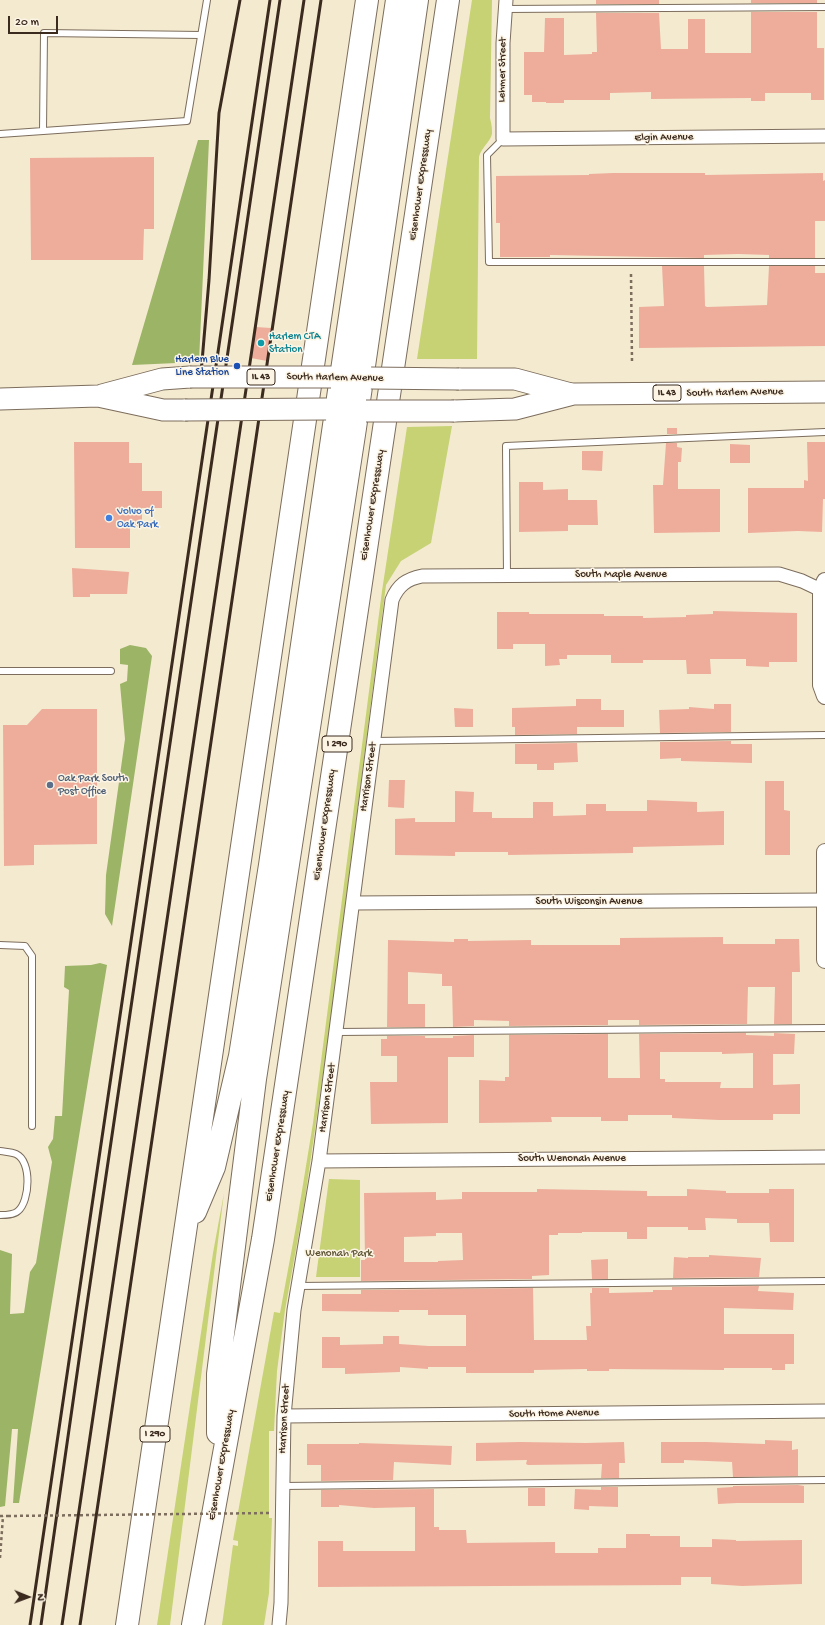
<!DOCTYPE html>
<html>
<head>
<meta charset="utf-8">
<style>
	body { margin:0 }
	#map { position:relative; width:825px; height:1625px; overflow:hidden; background:#f4ead0; font-family:"Gochi Hand",sans-serif }
	canvas { display:block }
	.north { position:absolute; left:8px; top:1577px; width:40px; height:40px; -webkit-text-stroke:3px #fcf5e5; paint-order:stroke; rotate:91deg; font-size:11px; font-weight:700; line-height:16px; text-align:center; color:#3b2a1e }
	.north::after { content:''; display:block; margin:auto; width:14px; height:18px; background:#3b2a1e; clip-path:polygon(50% 0,100% 100%,50% 72%,0 100%) }
	.scale { position:absolute; left:8px; top:16px; width:50px; height:18px; box-sizing:border-box; border:2px solid #3b2a1e; border-top:0; padding-left:5px; font-size:12px; line-height:14px; white-space:nowrap; color:#3b2a1e; -webkit-text-stroke:3px #fcf5e5; paint-order:stroke }
</style>
</head>
<body>
<div id="map">
<canvas width="825" height="1625"></canvas>
<div class="north">N</div>
<div class="scale">20 m</div>
</div>
<script>
const ctx = document.querySelector('canvas').getContext('2d');
ctx.lineJoin = 'round';
function fill(path, color) {
  ctx.fillStyle = color;
  ctx.fill(path, 'evenodd');
}
function strokePath(path, color, width, dash) {
  ctx.strokeStyle = color;
  ctx.lineWidth = width;
  ctx.lineCap = dash ? 'butt' : 'round';
  ctx.setLineDash(dash || []);
  ctx.stroke(path);
}
function drawText(font, color, halo, rows, align = 'center') {
  ctx.font = font + ' "Gochi Hand",sans-serif';
  ctx.lineWidth = 3;
  ctx.setLineDash([]);
  ctx.textBaseline = 'middle';
  ctx.strokeStyle = halo;
  ctx.fillStyle = color;
  for (const [text, x, y, turn = 0] of rows) {
    ctx.save();
    ctx.translate(x, y);
    ctx.rotate((+turn || 0) * Math.PI / 180);
    ctx.textAlign = isNaN(turn) ? turn : align;
    if (halo) ctx.strokeText(text, 0, 0);
    ctx.fillText(text, 0, 0);
    ctx.restore();
  }
}
fill(new Path2D(`
	M472,0h20l-2,118c1,4 2,9 2,13 1,9 -10,15 -13,26l-2,202h-60z
	M452,426l-21,117 -30,18 -15,24 -57,448 -25,172 -19,105 -8,61 -3,60h-5v87h3l-3,75 -5,32h-42l11,-80 5,1v-5l-5,-1 4,-22 37,-206 6,1 17,-92 16,-98 69,-532 25,-164z
	M329,1179l31,1v97h-44z
	M224,1193l-54,432h-13l56,-372z`), '#c6d273');
fill(new Path2D(`
	M198,140h11l-10,222 -67,3z
	M130,645l16,3 6,8 -40,270 -7,-12 1,-39 19,-136 -5,-55 7,-3 1,-16 -8,-1v-15z
	M100,963l7,2 -88,538h-6l5,-74h-6l-7,77 -5,1v-257l12,4 -2,60 14,-1 6,-41 6,-9 16,-101 -4,-15 5,-8 2,-23h7l7,-126 -5,-3 1,-21 26,-1z`), '#9cb465');
fill(new Path2D(`
	M596,0h63v4h-63z
	M751,0h66v3h-66z
	M751,12h66v36h7v52h-13v-7h-46v8h-14v-3l-100,1v-7l-41,1v7h-46v3h-18v-1h-14v-7h-8v-43h20l1,-34h19v37l28,-1v-2h5l-1,-39h63l2,36h27v-30h17v34h46z
	M154,157v72h-10l-1,31h-112l-1,-102z
	M613,173h92v2l118,-2v8l2,-1v41h-10v37h-46v-3l-31,-1 -34,1v3l-154,-3v2h-50v-34h-4v-47l93,-1v-1z
	M662,266h42l1,40 2,1 60,-2 2,-39h46v7h10v73l-186,2v-41l25,-1z
	M256,327l15,1 -4,33 -16,-3z
	M667,428h10v6h-10z
	M74,442h55v21h13v28h20v17h-20v19h-12v21h-55z
	M807,442h18v57h-2l-1,33 -24,-1 -50,2v-45h56v-8l4,1z
	M666,443h11v4l5,1 -1,14h-3v27h42v43l-66,1 -1,-48h10z
	M730,444l20,1v18h-20z
	M582,451h21l-1,20 -20,-1z
	M519,482h24v8l25,-1v11h29l1,25h-30v6l-49,1z
	M72,568l57,4 -2,22h-37v3h-17z
	M713,611l84,2v49h-28v5l-23,-1v-7h-36l1,15h-24l-1,-14h-43v3h-32v-8h-44v4h-8l1,6 -15,1v-22h-32v5h-16v-37h32v2h75v2h39v2l43,-1v-2l27,-1z
	M576,699h25v11h23v17h-47v7l-62,1v-8h-3v-19l64,-2z
	M714,704h17v28l-71,1 -1,-23 30,-1v-2l25,2z
	M454,708l19,1v18h-18z
	M42,709h55v135l-63,1v20l-30,1 -1,-141h24z
	M731,741v3h21v19l-71,-2v-3l-21,1v-17z
	M577,743l1,19 -24,1v7h-17v-6h-22v-20z
	M389,780h16l-1,28 -16,-1z
	M765,781h19v29l6,1v44h-25z
	M455,791l19,1 -1,20h19v6h41v-16h20v14l33,-1v-11h20v7h41v-11l50,2v10l27,-1v34l-91,2v6l-125,2v-3h-53v4l-60,-1v-36l20,-1v4h40z
	M723,937v7h52v-5h24l1,33h-8v52h-18l1,-37h-27l-1,37 -108,1v-5h-31v5l-99,1v-5l-35,-1v6l-21,1 -1,-41h-10v-12l-34,-2v32h17v23h-38l1,-87 66,2v-3h14v2l63,-1v5h89v-7z
	M746,1033v2l28,1v-3l21,1 -1,20h-21v31l27,-1v30h-27v6h-54l-47,-2v-3h-44v6h-27v-4h-50l1,5 -73,1v-43l26,1v-4h4v-42l99,-1v44h32l-1,-44zM660,1052h62v2l31,-1v35h-33l1,-6h-56v-3h-5z
	M474,1035v22h-26v66l-77,1 -1,-42h27v-26h-16v-17h6v-3h38v2h28v-2z
	M537,1189l110,2v5h40v-7l39,2v2h43v-4h25v53h-24l-1,-19h-32v-4l-32,-1 1,12h-18v-3h-41v12h-20v-7h-45v1h-24v2h-9v40l-17,1v3l-171,2v-21h4l-1,-67 72,-1v8l26,-1v-7h75zM436,1233h26l1,27 -25,1v1h-34v-25l32,-1z
	M709,1255l52,3 -2,19 -86,1 1,-21 14,1v-1h21z
	M608,1259v20h-16l-1,-19z
	M759,1286l-1,5 36,2 -1,17 -69,-2v26h70v30h-9v6h-13v-2h-48v2l-115,-1v2h-22v-2l-53,1v3h-68v-6h-38v2l-28,-2v5l-55,2v-6h-23v-31h18v8l43,-1v-8h16v8l30,2h37v-31h-38v-5h-29v2l-77,-1v-17h39v-4l172,-2 1,52h53l-1,-14h5l-1,-33h2v-5h17v5l44,-1v-2h19v-3z
	M765,1440l27,1v9l6,-1v27l-65,1 -1,-15 -48,-2v3h-23v-21h45l59,2z
	M520,1442l66,1 38,-1 1,21h-6v15h-18l1,-14 -74,1 -2,-1 1,-4 -51,1v-18z
	M359,1443l93,3 -1,19 -57,-3 -1,18 -72,1v-16h-14v-21h52z
	M798,1485l6,1v17h-67l-19,1 -1,-16 16,-1v-1z
	M601,1487h17v20l-29,-1v4l-15,-1 1,-20 26,1z
	M528,1488h17v18h-17z
	M434,1489v38h5v3h27l1,13 88,-1v11h43v-5h28v-14h24v2h30v11h32v-8l24,1v1l66,-1v44l-60,2 -31,-2v-7h-30v8l-363,2v-46h25v10h72v-44l-41,1 -35,-3v2h-18v-17z`), '#eead9b');
const service = new Path2D(`
	M505,9l320,-2
	M43,131l1,-98 157,2
	M0,134l187,-13 20,-121
	M503,139l-16,16 2,107h336
	M507,576l-1,-130 319,-14
	M0,671h111
	M374,741l451,-6
	M0,945l25,1 7,10v170
	M337,1032l488,-4
	M0,1151c5,1 11,1 16,3 16,7 14,47 2,57 -4,4 -12,4 -18,4
	M298,1286l527,-5
	M283,1486l542,-6`);
const minor = new Path2D(`
	M506,0l-3,43v96l322,-3
	M353,903l472,-3
	M319,1161l506,-4
	M284,1416l541,-5
	M279,1625l2,-22 3,-187 10,-106 25,-149 73,-561c6,-15 15,-21 30,-24l357,-2 23,7 19,9`);
const tertiary = new Path2D(`
	M825,581l-4,9v95l4,11
	M825,852v108`);
const primary = new Path2D(`
	M459,379h56l56,15
	M102,395l60,-16 28,-2
	M0,399l98,-3 65,14h22
	M454,411l61,-2 58,-15 252,-2`);
const motorway = new Path2D(`
	M195,1212l19,-45 26,-111 30,-191 71,-488 56,-377
	M218,1433v-59l37,-295 100,-651 62,-428
	M127,1625l240,-1625
	M193,1625l70,-386 185,-1239`);
strokePath(service, '#7c6d5c', 8);
strokePath(minor, '#7c6d5c', 15);
strokePath(tertiary, '#7c6d5c', 18);
strokePath(primary, '#7c6d5c', 23);
strokePath(motorway, '#7c6d5c', 24);
strokePath(new Path2D(`
	M631,274l1,88
	M0,1516h8
	M0,1558l3,-42`), '#7c6d5c', 2.5, [3, 3]);
strokePath(service, '#fff', 6);
strokePath(minor, '#fff', 13);
strokePath(tertiary, '#fff', 16);
strokePath(primary, '#fff', 21);
strokePath(motorway, '#fff', 22);
strokePath(new Path2D(`
	M200,385l9,-105 10,-167 21,-113
	M30,1625l240,-1625
	M41,1625l45,-314 194,-1311
	M62,1625l242,-1625
	M80,1625l241,-1625`), '#3b2a1e', 3);
const primaryBridge = new Path2D(`
	M190,377h141
	M371,378l88,1
	M185,410l141,-1
	M366,411h88`);
strokePath(primaryBridge, '#7c6d5c', 23, []);
strokePath(new Path2D(`
	M8,1516l261,-3`), '#7c6d5c', 2.5, [3, 3]);
strokePath(primaryBridge, '#fff', 21);
for (const [x, y, r, color] of [
	[261,343,4,"#0f9aa8"],
	[237,366,4,"#1a4fb4"],
	[109,518,4,"#3f7fe0"],
	[50,785,4,"#5c6f8a"]
]) {
  const dot = new Path2D();
  dot.arc(x, y, r, 0, 2 * Math.PI);
  ctx.fillStyle = color;
  ctx.fill(dot);
  strokePath(dot, '#fcf5e5', 1.5);
}
for (const [x, y, w] of [
	[261,377,28],
	[667,393,28],
	[337,744,30],
	[155,1434,30]
]) {
  const box = new Path2D();
  box.roundRect(x - w / 2, y - 8, w, 16, 3);
  ctx.fillStyle = '#fcf5e5';
  ctx.fill(box);
  strokePath(box, '#3b2a1e', 1);
}
drawText('bold 10px', '#3b2a1e', null, [
	["IL 43",261,377],
	["IL 43",667,393],
	["I 290",337,744],
	["I 290",155,1434]
]);
drawText('11px', '#3b2a1e', '#fcf5e5', [
	["Lehmer Street",503,70,-89],
	["Elgin Avenue",664,138,-1],
	["Eisenhower Expressway",421,185,-82],
	["South Harlem Avenue",335,378,1],
	["South Harlem Avenue",735,393,-1],
	["Eisenhower Expressway",373,505,-81],
	["South Maple Avenue",621,575],
	["Harrison Street",369,777,-82],
	["Eisenhower Expressway",325,825,-82],
	["South Wisconsin Avenue",589,902],
	["Harrison Street",328,1098,-82],
	["Eisenhower Expressway",278,1146,-81],
	["South Wenonah Avenue",572,1159],
	["South Home Avenue",554,1414,-1],
	["Harrison Street",285,1419,-87],
	["Eisenhower Expressway",222,1465,-80]
]);
drawText('11px', '#0d838f', '#fcf5e5', [
	["Harlem CTA",269,337],
	["Station",269,350]
], 'left');
drawText('11px', '#164399', '#fcf5e5', [
	["Harlem Blue",229,360],
	["Line Station",229,373]
], 'right');
drawText('11px', '#366cbe', '#fcf5e5', [
	["Volvo of",117,512],
	["Oak Park",117,525]
], 'left');
drawText('11px', '#4e5e75', '#fcf5e5', [
	["Oak Park South",58,779],
	["Post Office",58,792]
], 'left');
drawText('11px', '#5e5433', '#fcf5e5', [
	["Wenonah Park",339,1254]
]);
</script>
</body>
</html>
